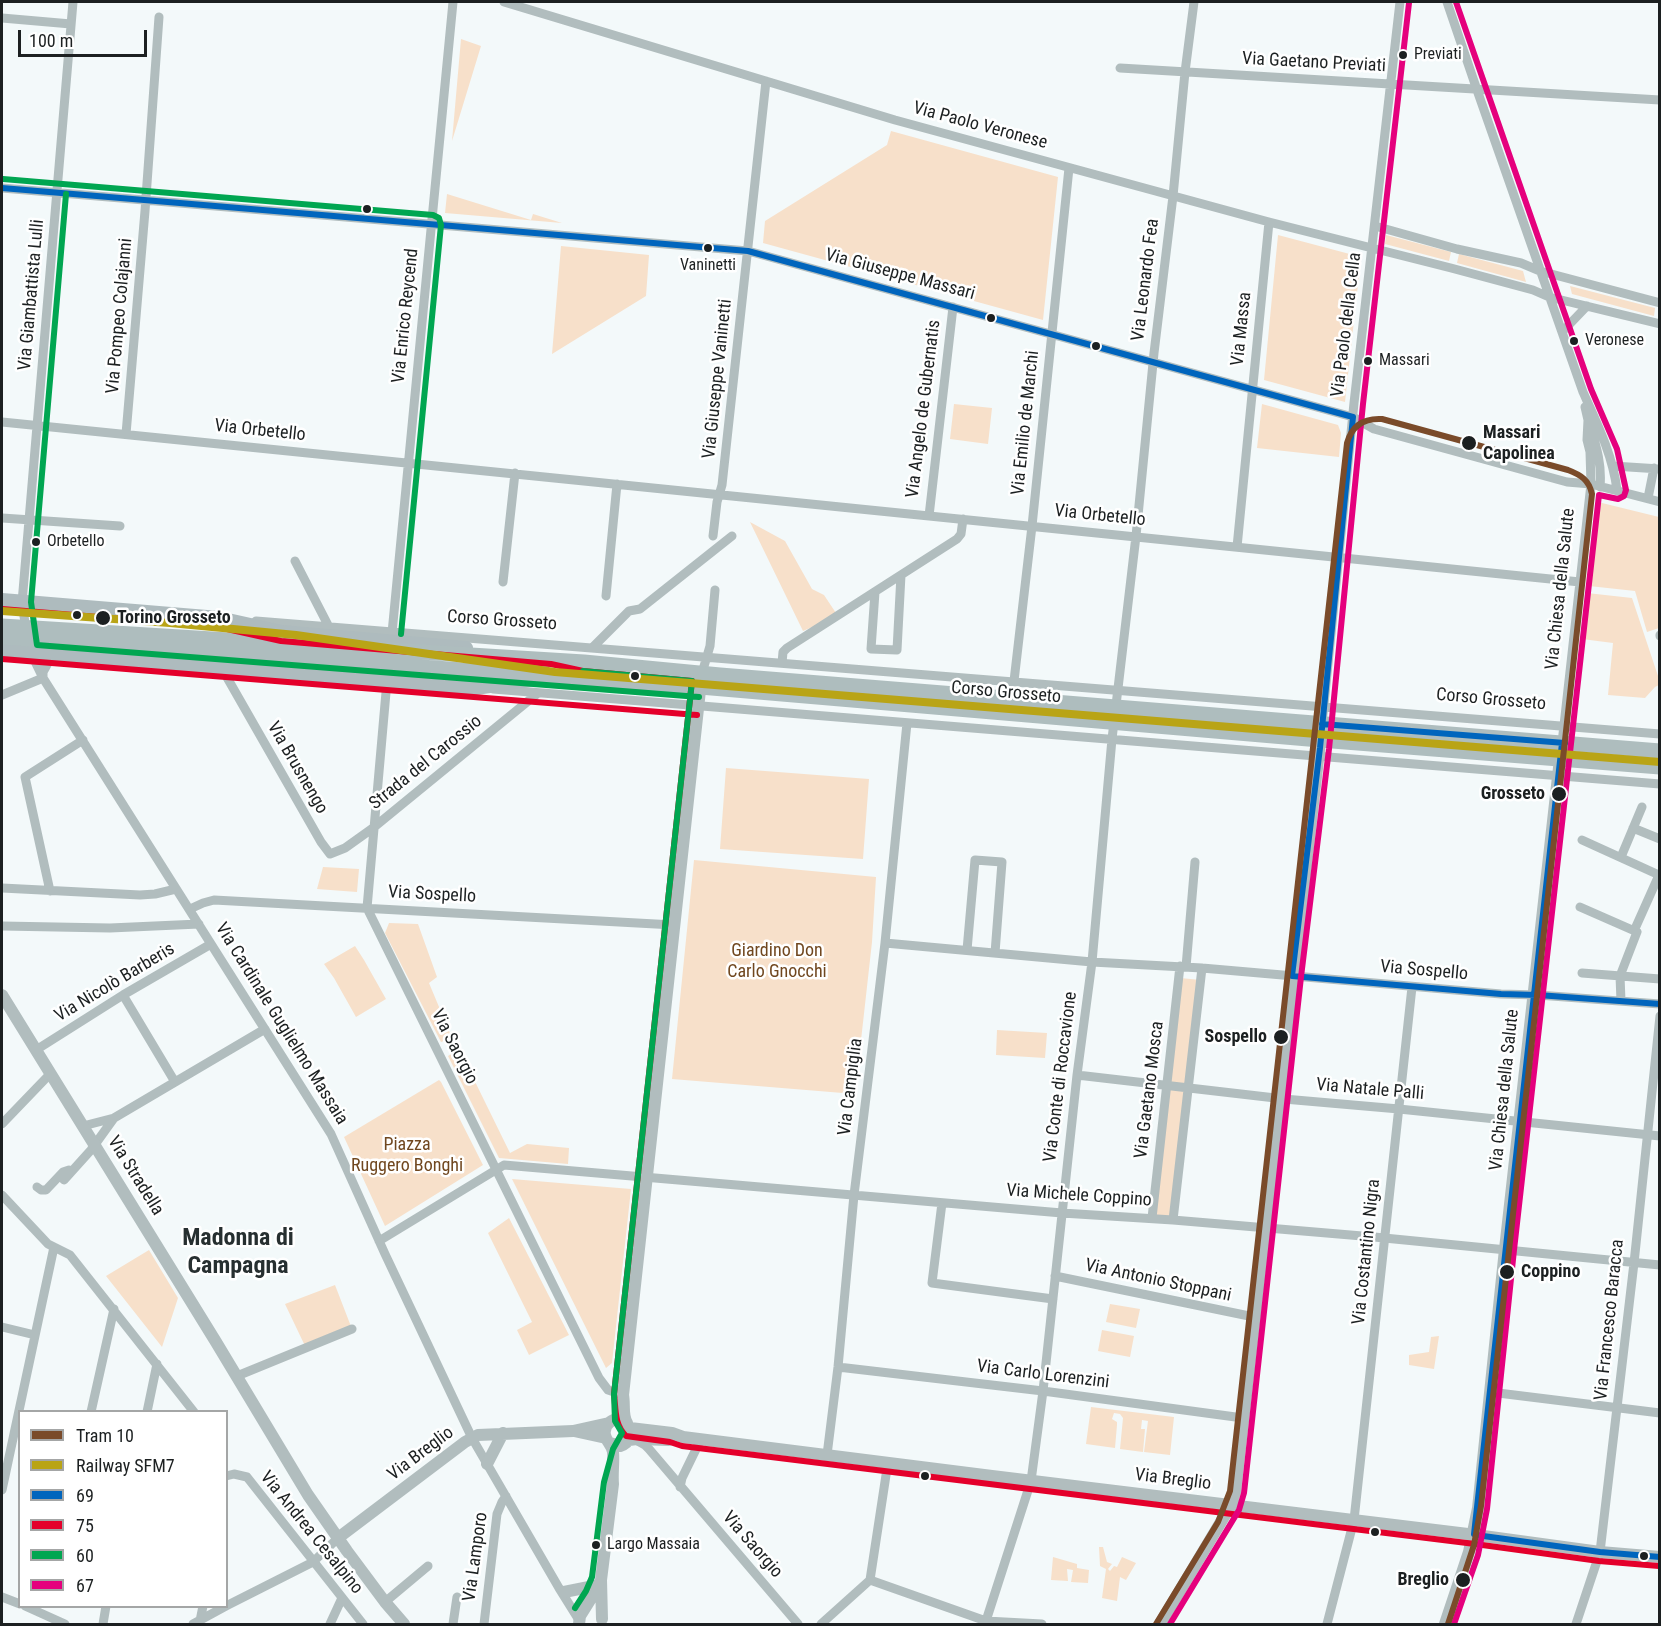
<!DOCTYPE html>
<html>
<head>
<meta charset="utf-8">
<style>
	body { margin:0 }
	#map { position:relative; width:1661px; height:1626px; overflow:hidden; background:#f3f9fa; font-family:"Roboto Condensed",sans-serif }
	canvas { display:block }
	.frame { position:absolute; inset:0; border:3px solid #1c2021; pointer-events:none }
	.legend { position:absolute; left:18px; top:1410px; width:210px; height:198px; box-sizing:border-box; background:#fff; border:2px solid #a4a6a6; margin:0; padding:8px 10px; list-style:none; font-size:18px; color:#1c2021 }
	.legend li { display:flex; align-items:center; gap:12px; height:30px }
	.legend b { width:30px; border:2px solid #a4a6a6 }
	.scale { position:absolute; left:18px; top:30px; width:129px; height:27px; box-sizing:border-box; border:3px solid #1c2021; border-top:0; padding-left:8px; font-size:18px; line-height:21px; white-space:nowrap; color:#1c2021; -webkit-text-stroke:4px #fff; paint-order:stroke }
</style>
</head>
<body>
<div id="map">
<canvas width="1661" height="1626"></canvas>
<div class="frame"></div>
<ul class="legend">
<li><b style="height:8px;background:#7a4b2a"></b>Tram 10</li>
<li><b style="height:8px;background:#b9a416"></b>Railway SFM7</li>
<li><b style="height:8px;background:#0065bd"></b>69</li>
<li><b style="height:8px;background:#e4002b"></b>75</li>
<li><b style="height:8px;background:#00a651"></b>60</li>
<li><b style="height:8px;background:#e5007d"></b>67</li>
</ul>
<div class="scale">100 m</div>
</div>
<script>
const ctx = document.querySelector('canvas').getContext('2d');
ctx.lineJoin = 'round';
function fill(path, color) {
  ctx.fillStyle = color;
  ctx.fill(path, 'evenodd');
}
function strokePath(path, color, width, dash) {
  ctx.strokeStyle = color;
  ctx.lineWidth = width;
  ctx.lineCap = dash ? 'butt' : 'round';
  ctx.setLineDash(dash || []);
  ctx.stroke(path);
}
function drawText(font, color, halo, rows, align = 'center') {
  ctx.font = font + ' "Roboto Condensed",sans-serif';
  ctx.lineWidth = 5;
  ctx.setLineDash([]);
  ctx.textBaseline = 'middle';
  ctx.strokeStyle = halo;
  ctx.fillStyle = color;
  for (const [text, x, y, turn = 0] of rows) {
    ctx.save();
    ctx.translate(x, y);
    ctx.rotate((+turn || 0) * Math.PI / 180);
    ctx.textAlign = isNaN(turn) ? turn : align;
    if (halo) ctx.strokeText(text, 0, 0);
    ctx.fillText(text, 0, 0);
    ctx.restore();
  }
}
fill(new Path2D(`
	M461,39l20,7 -29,95z
	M891,131l167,46 -15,143 -280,-77 2,-22 122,-76z
	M447,194l84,26 2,-6 29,9 -117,-10z
	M1278,235l83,22 -16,145 -81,-22z
	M1386,235l65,17 -2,9 -64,-17z
	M561,246l88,9 -3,41 -94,58z
	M1459,254l64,17 3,11 -69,-19z
	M1570,286l85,22 -1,8 -82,-22z
	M954,404l38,4 -4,36 -38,-5z
	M1262,404l76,21 3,8 -2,24 -82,-9z
	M1598,502l61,15v111l-12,4 -12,-41 -46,-5z
	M750,522l35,19 27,48 12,6 14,21 -35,15z
	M1587,593l45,5 27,81v6l-4,2 -10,11 -37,-3 5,-52 -31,-4z
	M726,768l143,11 -6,80 -143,-10z
	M694,860l182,17 -4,65 -17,152 -183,-15z
	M323,867l36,2 -2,23 -40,-3z
	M389,923l29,1 19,53 -8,6 23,55 -11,4 -56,-109z
	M355,946l9,14 22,39 -30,18 -22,-39 -10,-14z
	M1180,978l21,2 -28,240 -21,-2z
	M997,1030l50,3 -2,25 -49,-3z
	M459,1049l51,104 17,-9 42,4 -1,16 -69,-6 -51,-102z
	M439,1080l2,2 42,83 -98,61 -41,-89z
	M512,1179l119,10 -19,174 -6,5z
	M509,1218l60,117 -40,20 -12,-25 15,-8 -44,-89z
	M149,1250l29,48 -16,49 -56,-71z
	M335,1285l17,44 -46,19 -21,-44z
	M1110,1304l30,5 -4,19 -30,-6z
	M1102,1330l32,6 -4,21 -32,-6z
	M1439,1336l-5,33 -25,-4v-10l20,-3 2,-15z
	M1091,1407l83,10 -4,38 -26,-3 4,-31 -6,-1 -1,9h4l-2,23 -23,-3 3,-31 -3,-4 -6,-1 -2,6 5,3v3l-2,23 -29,-4z
	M1099,1547h4l4,15 5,2 -4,5 2,2 4,-5 3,1 5,-10 14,6 -10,17 -6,-3 -3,24 -15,-3 4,-29 -6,-3z
	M1053,1557l24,7v4l12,2 -1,13 -17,-1 2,-12 -6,-1 1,12 -17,-1z`), '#f7e0ca');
strokePath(new Path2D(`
	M504,2l391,118 374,102 182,46 82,22 16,7 111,27
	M1447,2l30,88 106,302c14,31 30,64 34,98
	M2,18l69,6
	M1120,68l540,32
	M2,188l746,63 605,166 21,12 193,53 24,2 69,18
	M1375,226l82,23 64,14 19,8 120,32
	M1563,331l24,-25
	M2,422l1578,160
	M1590,427c7,20 12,39 10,60
	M126,434l19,-223 14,-194
	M1613,466l47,3
	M1648,498l6,-30
	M929,516l24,-209
	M2,518l118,8
	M713,536l4,-34 5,-17 44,-404
	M1237,547l32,-325
	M295,561l34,66
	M503,582l12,-109
	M875,592l-4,57 26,1 4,-75
	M606,596l11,-112
	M256,621l1404,113
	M26,630l-4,-28 1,-11 50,-589
	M392,633l61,-631
	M1660,635v1
	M593,647l36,-36 11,-2 92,-73
	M29,649l14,29 288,456 54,120 87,184 87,150 20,32
	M782,663l1,-11 4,-4 170,-109 4,-5 2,-15
	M221,667l100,175 9,12 15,-6 28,-20 165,-135
	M702,673l8,-27 5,-56
	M43,678v-6l10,-18
	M387,681l-20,227 232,470 9,12 15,5
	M1014,681l18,-155 37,-358
	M493,689l1167,95
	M2,695l41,-17
	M1322,724l32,-321 46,-401
	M1562,743l29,-259 -1,-32 -3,-12 1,-20 -3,-13
	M1633,828l27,11
	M1582,840l77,35 -25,56
	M1621,857l21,-50
	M2,888l138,7 15,-1 21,-5
	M50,891l-25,-114 58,-37
	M1580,907l57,25 -17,44 1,25
	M190,909l13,-6 11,-3 460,25
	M2,926l108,2 89,-4
	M885,943l207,19 110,6 299,26 37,1 122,9
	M967,950l8,-90 27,2 -7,91
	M1186,967l9,-105
	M1582,973l78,6
	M123,995l52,87
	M36,1050l87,-55 88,-51
	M1077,1075l207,24 115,10 261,27
	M2,1124l48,-50
	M83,1126l31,-8 151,-89
	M64,1180l27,-30 23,-32
	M37,1187l4,3h5l17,-18 6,-2
	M2,1195l46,49 22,11 124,157
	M942,1203l-10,80 121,16
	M1152,1218l28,-252
	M1173,1220l29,-252
	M379,1241l125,-76 558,48 111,7 201,17 286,28
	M1055,1276l199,41
	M2,1327l33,8
	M838,1367l205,24 200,27
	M237,1376l115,-47
	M1490,1392l170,21
	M91,1412l23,-103
	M147,1412l10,-48
	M636,1440l9,5 4,4 149,175
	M827,1455l11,-88 16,-172 31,-252 22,-220
	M226,1476l8,-2 13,3 116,147
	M680,1487l2,-9 19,-39
	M2,1490l52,-243
	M870,1580l116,41 56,3
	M2,1597l18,7
	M385,1602l43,-36
	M25,1606l40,18
	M226,1606l87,-44 25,-24
	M200,1621l3,-15
	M103,1624l3,-18
	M193,1624l33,-18
	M330,1624l12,-26
	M453,1624l4,-27
	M484,1624l13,-110 5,-12 4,-6
	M821,1624l49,-44 18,-118
	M985,1624l46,-143 12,-90 34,-316 15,-113 20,-223 24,-203 18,-183 19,-157 12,-124 9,-70
	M1327,1624l27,-104 58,-533
	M1576,1624l24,-72 34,-289 26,-247`), '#b1bdbe', 9);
strokePath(new Path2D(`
	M2,995l214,347 92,153 39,56 38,51 19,22
	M627,1423c-5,-8 -2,-18 -4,-28l78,-714
	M630,1428l42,5 11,4 309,39 484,59 124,17 60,5
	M574,1431l32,7
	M629,1440l8,-1 32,1
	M487,1464l16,-31
	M338,1538l127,-96 13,-7 95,-4 36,-8
	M564,1592l35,-7
	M602,1619l-1,-39 12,-96c-1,-11 1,-22 0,-32 -1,-7 -7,-11 -8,-17 -1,-5 1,-10 5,-13 15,-11 32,16 10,24l-10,-3
	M579,1624l1,-8 20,-32
	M1160,1624l71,-119 4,-13 87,-768
	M1445,1624l24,-72 9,-44 27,-259 56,-499`), '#b1bdbe', 12);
strokePath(new Path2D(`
	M2,600l217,18 63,14 184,16
	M2,650l474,38 60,-9`), '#aebbbe', 14);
strokePath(new Path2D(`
	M2,626l582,36 136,13 940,76
	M2,637l698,50 620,53 340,27`), '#aebdbe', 15);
strokePath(new Path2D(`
	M2,188l746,63 605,166
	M1353,417l-33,331 -28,228 209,18 37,1 122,9
	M1322,724l243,19
	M1474,1534l88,-791
	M1476,1535l124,17 60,5`), '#0065bd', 6);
strokePath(new Path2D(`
	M2,609l216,18 63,14 270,23 32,7 109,10 -78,713c2,15 0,30 12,42l44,6 12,4 793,98 124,17 60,5
	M2,659l695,56`), '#e4002b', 6);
strokePath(new Path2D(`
	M3,179l430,36 6,3 2,7 -40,409
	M66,194l-35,408 6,43 662,52
	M575,1608l11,-17 6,-14 12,-95 9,-33 9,-16 -7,-12 -1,-27 78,-713 -109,-10`), '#00a651', 6);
strokePath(new Path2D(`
	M1170,1624l69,-114 5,-17 57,-516 28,-228 34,-345 46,-401
	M1454,1624l24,-69 9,-46 27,-259 85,-755 19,4 6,-3 2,-6 -9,-41 -26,-60 -135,-387`), '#e5007d', 6);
strokePath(new Path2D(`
	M2,611l168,12 126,12 259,37 1105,90`), '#b9a416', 8);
strokePath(new Path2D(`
	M1156,1624l62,-102 12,-31 117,-1048c5,-18 17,-25 35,-24l186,51c13,5 21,10 24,24l-111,1012 -7,39 -26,79`), '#7a4b2a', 6);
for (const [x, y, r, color] of [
	[1403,55,5,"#1c2021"],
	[367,209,5,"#1c2021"],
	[708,248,5,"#1c2021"],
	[991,318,5,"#1c2021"],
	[1574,341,5,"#1c2021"],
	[1096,346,5,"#1c2021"],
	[1368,361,5,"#1c2021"],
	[1469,443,8,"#1c2021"],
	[36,542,5,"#1c2021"],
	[77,615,5,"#1c2021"],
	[103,618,8,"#1c2021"],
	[635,676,5,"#1c2021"],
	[1559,794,8,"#1c2021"],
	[1281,1037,8,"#1c2021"],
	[1507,1272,8,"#1c2021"],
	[925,1476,5,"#1c2021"],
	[1375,1532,5,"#1c2021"],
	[596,1545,5,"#1c2021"],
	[1644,1556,5,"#1c2021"],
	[1463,1580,8,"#1c2021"]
]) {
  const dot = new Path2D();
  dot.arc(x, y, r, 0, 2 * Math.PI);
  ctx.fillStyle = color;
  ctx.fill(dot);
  strokePath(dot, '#fff', 2);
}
drawText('16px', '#1c2021', '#fff', [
	["Previati",1414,55],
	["Vaninetti",708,266,"center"],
	["Veronese",1585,341],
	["Massari",1379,361],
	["Orbetello",47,542],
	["Largo Massaia",607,1545]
], 'left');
drawText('18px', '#1c2021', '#fff', [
	["Via Gaetano Previati",1314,63,3],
	["Via Paolo Veronese",980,126,15],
	["Via Giuseppe Massari",900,275,15],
	["Via Leonardo Fea",1146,280,-83],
	["Via Giambattista Lulli",32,295,-85],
	["Via Pompeo Colajanni",120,316,-85],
	["Via Enrico Reycend",406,316,-84],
	["Via Paolo della Cella",1347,325,-83],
	["Via Massa",1242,329,-84],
	["Via Giuseppe Vaninetti",718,379,-84],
	["Via Angelo de Gubernatis",924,409,-83],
	["Via Emilio de Marchi",1026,423,-84],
	["Via Orbetello",260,431,6],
	["Via Orbetello",1100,516,6],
	["Via Chiesa della Salute",1561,589,-84],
	["Corso Grosseto",502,621,4],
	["Corso Grosseto",1006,693,5],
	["Corso Grosseto",1491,700,5],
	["Strada del Carossio",426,763,-39],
	["Via Brusnengo",297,768,60],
	["Via Sospello",432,895,3],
	["Via Sospello",1424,971,5],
	["Via Nicolò Barberis",115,983,-31],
	["Via Cardinale Guglielmo Massaia",281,1024,58],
	["Via Saorgio",454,1047,63],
	["Via Conte di Roccavione",1061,1077,-83],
	["Via Campiglia",851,1087,-83],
	["Via Gaetano Mosca",1150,1090,-83],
	["Via Natale Palli",1370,1090,5],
	["Via Chiesa della Salute",1505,1090,-84],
	["Via Stradella",135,1176,58],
	["Via Michele Coppino",1079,1196,4],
	["Via Costantino Nigra",1367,1252,-84],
	["Via Antonio Stoppani",1158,1281,12],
	["Via Francesco Baracca",1610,1320,-84],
	["Via Carlo Lorenzini",1043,1375,7],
	["Via Breglio",421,1454,-37],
	["Via Breglio",1173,1480,7],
	["Via Andrea Cesalpino",311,1533,51],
	["Via Saorgio",752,1545,49],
	["Via Lamporo",476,1557,-82]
]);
drawText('bold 18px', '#1c2021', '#fff', [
	["Massari",1483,433],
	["Capolinea",1483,454],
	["Torino Grosseto",117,618],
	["Grosseto",1545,794,"right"],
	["Sospello",1267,1037,"right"],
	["Coppino",1521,1272],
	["Breglio",1449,1580,"right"]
], 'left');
drawText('18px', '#70471f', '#fff', [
	["Giardino Don",777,951],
	["Carlo Gnocchi",777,972],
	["Piazza",407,1145],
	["Ruggero Bonghi",407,1166]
]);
drawText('bold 24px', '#272f30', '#fff', [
	["Madonna di",238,1239],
	["Campagna",238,1267]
]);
</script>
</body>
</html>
